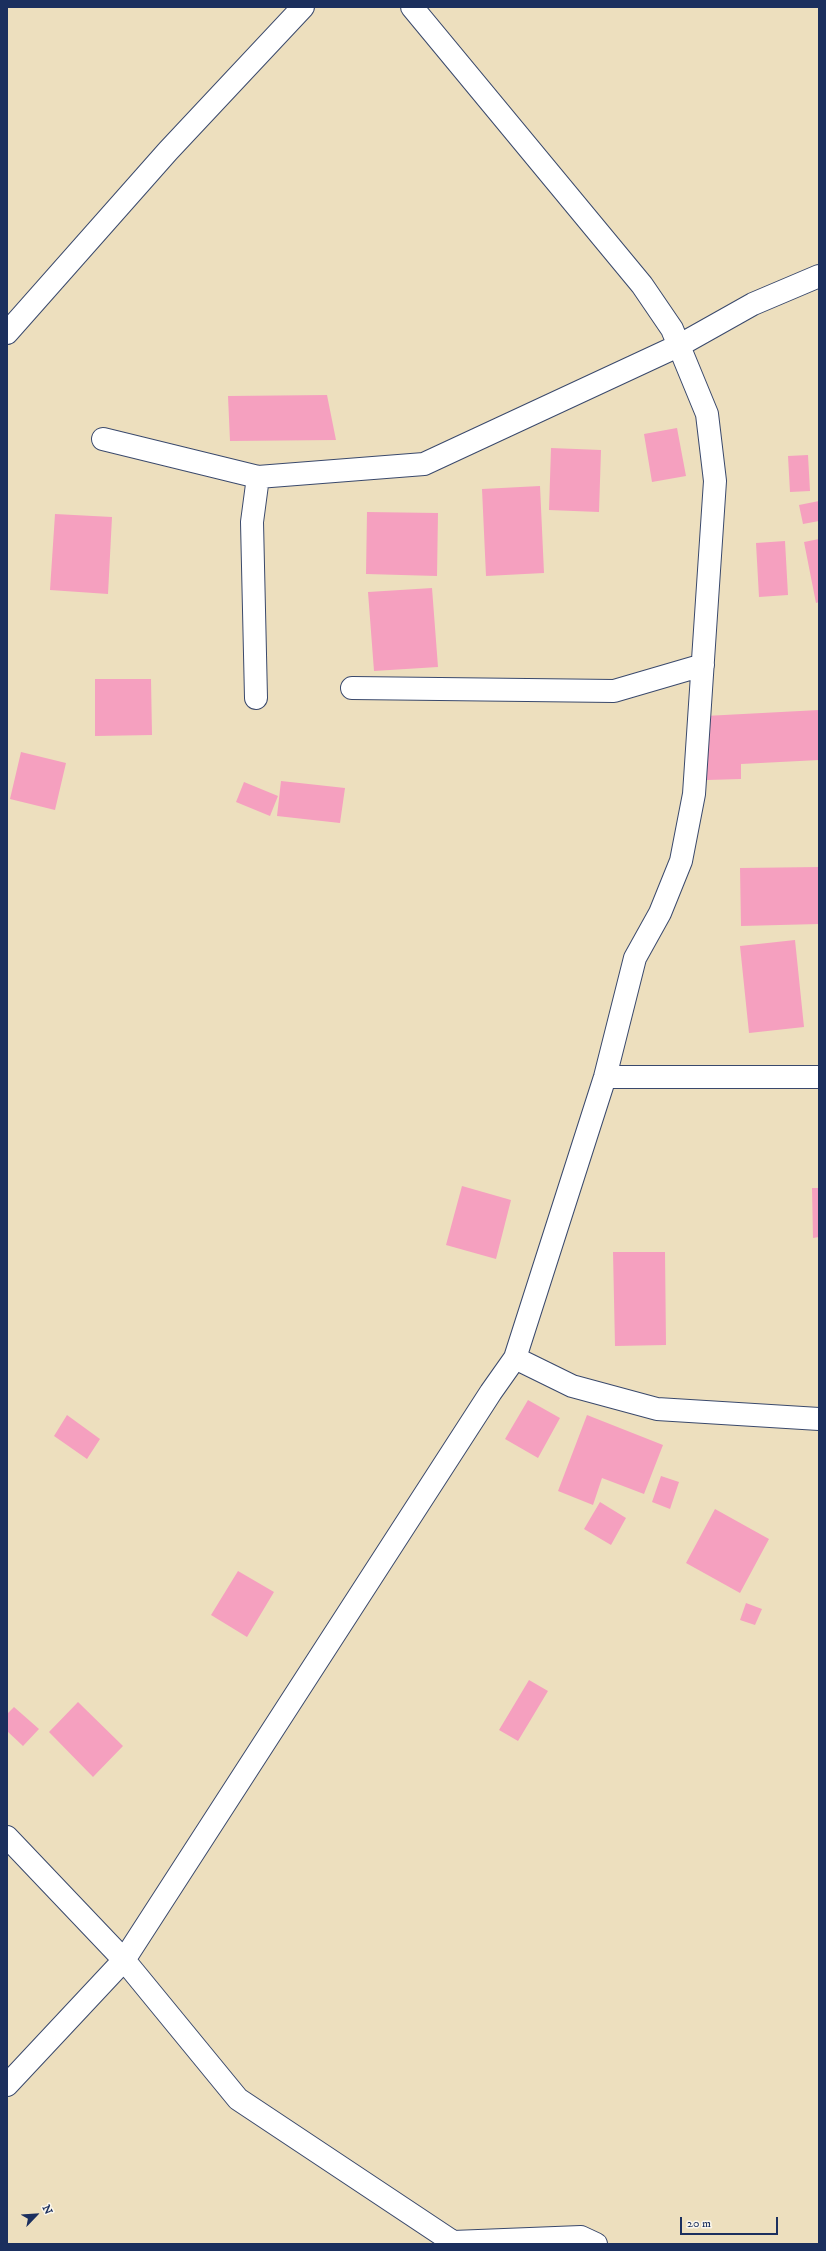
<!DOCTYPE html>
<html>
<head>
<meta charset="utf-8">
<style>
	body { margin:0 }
	#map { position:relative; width:826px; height:2251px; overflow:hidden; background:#eddfbe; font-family:"IM FELL DW Pica",serif }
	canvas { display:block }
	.frame { position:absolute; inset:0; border:8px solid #1b2f5e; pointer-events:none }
	.north { position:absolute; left:16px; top:2195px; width:40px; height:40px; -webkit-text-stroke:3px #fbf7ec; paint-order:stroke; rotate:65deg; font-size:11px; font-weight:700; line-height:16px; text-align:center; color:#1b2f5e }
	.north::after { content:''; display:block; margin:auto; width:14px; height:18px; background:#1b2f5e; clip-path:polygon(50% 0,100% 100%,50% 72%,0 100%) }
	.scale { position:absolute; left:680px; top:2217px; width:98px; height:18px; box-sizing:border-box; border:2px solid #1b2f5e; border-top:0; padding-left:5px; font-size:12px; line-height:14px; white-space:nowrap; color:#1b2f5e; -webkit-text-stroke:3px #fbf7ec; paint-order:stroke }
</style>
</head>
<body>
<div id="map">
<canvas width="826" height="2251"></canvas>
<div class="frame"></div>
<div class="north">N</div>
<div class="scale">20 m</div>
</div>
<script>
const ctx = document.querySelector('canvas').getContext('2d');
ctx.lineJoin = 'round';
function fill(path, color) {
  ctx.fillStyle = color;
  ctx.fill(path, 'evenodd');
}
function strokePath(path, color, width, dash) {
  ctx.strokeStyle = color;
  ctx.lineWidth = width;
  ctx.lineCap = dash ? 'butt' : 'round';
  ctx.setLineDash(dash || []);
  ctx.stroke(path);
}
fill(new Path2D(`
	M327,395l9,45 -106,1 -2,-45z
	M677,428l9,48 -34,6 -8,-48z
	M551,448l50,2 -2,62 -50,-2z
	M808,455l2,36 -20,1 -2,-36z
	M540,486l4,87 -58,3 -4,-87z
	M819,501v20l-16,3 -4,-19z
	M367,512l71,1 -1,63 -71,-2z
	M55,514l57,3 -4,77 -58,-4z
	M819,539v63l-3,1 -12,-61z
	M785,541l3,54 -29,2 -3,-54z
	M432,588l6,79 -64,4 -6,-79z
	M95,679h56l1,56 -57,1z
	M819,710v50l-78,4v15l-34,1 -2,-64z
	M21,752l45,11 -11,47 -45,-11z
	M281,781l64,7 -5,35 -63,-7z
	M244,782l34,14 -8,20 -34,-14z
	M819,867v57l-78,2 -1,-58z
	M795,940l9,87 -55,6 -9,-87z
	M462,1186l49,14 -15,59 -50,-14z
	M812,1188h7v49l-6,1z
	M613,1252h52l1,93 -51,1z
	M528,1400l32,18 -22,40 -33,-19z
	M67,1415l33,24 -13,20 -33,-23z
	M587,1415l76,30 -19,49 -42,-16 -9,27 -35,-14z
	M661,1476l18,6 -9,27 -18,-7z
	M600,1502l26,16 -15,27 -27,-16z
	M715,1509l54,30 -29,54 -54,-30z
	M238,1571l36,21 -27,45 -36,-22z
	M746,1603l16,6 -7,16 -15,-5z
	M529,1680l19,11 -30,50 -19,-11z
	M78,1702l45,44 -30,31 -44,-45z
	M14,1707l25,22 -16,17 -16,-15v-17z`), '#f5a0bf');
const street = new Path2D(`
	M7,333l161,-182 135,-144
	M103,439l155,38 166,-13 256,-119 73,-41 66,-28
	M352,688l262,3 89,-26
	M256,698l-4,-176 6,-45
	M605,1077h214
	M515,1358l57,28 85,23 162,10
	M7,1837l117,123 114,139 215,143 128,-5 15,7
	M7,2085l117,-125 367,-568 24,-34 90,-281 30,-119 25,-45 21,-52 13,-67 21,-313 -8,-67 -35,-85 -30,-44 -230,-278`);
strokePath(street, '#3a496c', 24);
strokePath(street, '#fff', 22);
</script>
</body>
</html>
